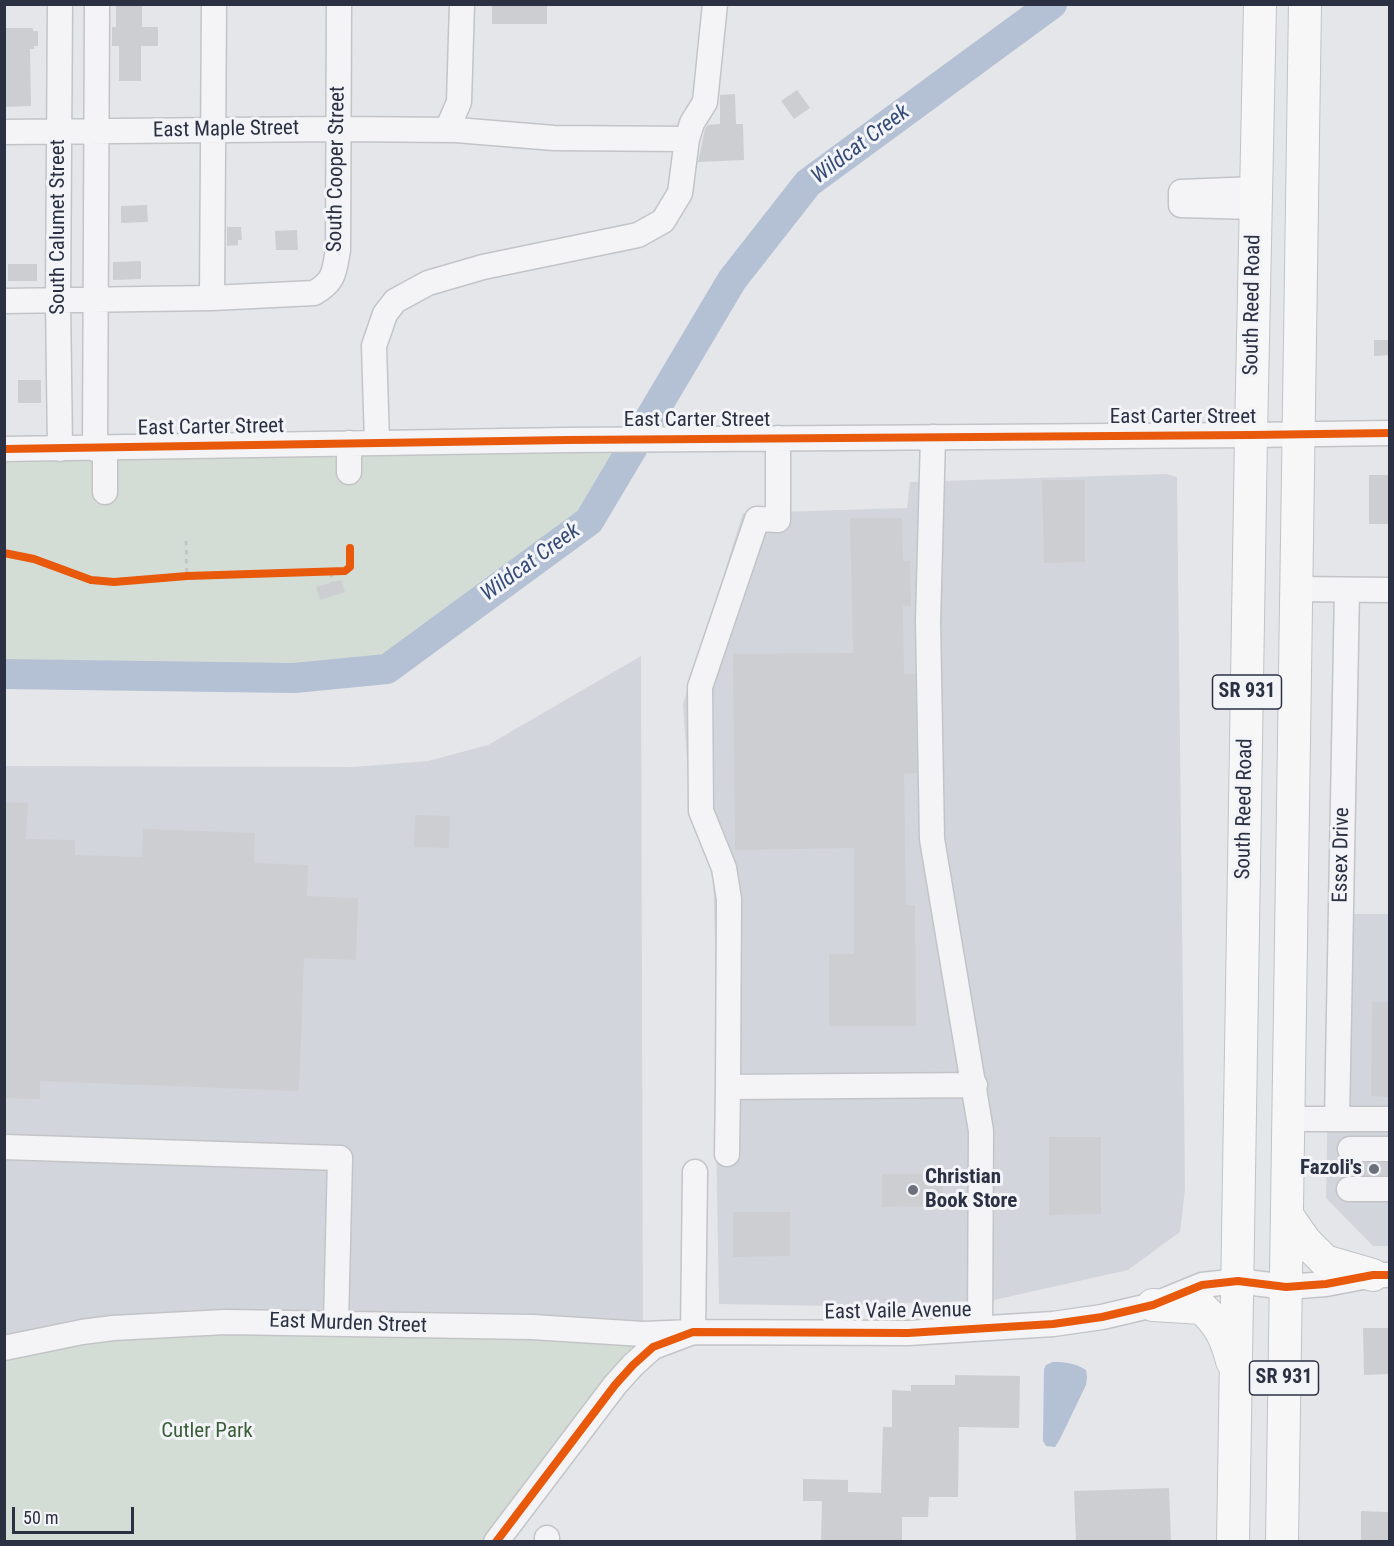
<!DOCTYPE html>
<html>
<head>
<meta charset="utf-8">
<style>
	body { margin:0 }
	#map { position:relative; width:1394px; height:1546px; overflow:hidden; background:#e5e6e9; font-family:"Roboto Condensed",sans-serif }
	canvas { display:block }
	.frame { position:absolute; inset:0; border:6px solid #2b3143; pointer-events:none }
	.scale { position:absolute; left:12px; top:1507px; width:122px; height:27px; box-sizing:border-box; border:3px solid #2b3143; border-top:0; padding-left:8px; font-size:18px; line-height:21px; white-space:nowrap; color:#2b3143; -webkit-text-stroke:4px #f3f4f8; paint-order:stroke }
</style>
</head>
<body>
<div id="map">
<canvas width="1394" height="1546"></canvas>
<div class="frame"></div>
<div class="scale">50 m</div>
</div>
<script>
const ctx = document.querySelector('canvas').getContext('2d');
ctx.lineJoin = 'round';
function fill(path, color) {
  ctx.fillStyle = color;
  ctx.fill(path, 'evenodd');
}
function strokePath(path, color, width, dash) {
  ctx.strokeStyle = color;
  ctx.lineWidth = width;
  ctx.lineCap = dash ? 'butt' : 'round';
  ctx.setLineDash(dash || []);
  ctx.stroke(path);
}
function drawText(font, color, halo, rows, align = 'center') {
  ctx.font = font + ' "Roboto Condensed",sans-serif';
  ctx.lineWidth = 6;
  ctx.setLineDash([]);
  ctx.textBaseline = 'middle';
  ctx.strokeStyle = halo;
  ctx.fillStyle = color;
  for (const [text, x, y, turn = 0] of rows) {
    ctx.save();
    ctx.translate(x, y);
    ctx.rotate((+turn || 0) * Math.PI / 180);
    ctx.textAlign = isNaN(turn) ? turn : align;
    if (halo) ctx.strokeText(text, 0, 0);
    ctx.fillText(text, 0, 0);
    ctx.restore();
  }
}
fill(new Path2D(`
	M1166,474l11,3 8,712 -5,43 -52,38 -134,30 -162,6 -113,-2 -3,-172 2,-77 -5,-185 -22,-52 -8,-114 60,-191 164,-5 3,-26z
	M641,656l2,678 -638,14v-582l348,1 75,-6 60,-16z
	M1331,914h58v332h-16l-47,-48z`), '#d3d5dc');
fill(new Path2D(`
	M638,439l-49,82 -202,148 -93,9 -289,-4v-225z
	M427,1327l226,20 -157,195 -491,-1 -1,-193 78,-16z`), '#d4ddd5');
fill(new Path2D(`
	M1053,1362c13,0 22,1 33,8l1,7 -1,8 -26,54 -5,8 -9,-1 -3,-5 1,-72 2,-4z`), '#b4c0d3');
strokePath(new Path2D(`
	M4,674l290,4 93,-9 202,-148 143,-241 76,-97 244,-179`), '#b4c0d3', 30);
fill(new Path2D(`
	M116,4h26v23h16v19h-17v35h-22v-35h-7v-19h4z
	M492,4h55v20h-55z
	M4,28h29v3h5v15h-4v3h-4l1,57 -27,1z
	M797,90l13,18 -16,11 -13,-18z
	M735,94l1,30h7l1,36 -46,2 7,-33 3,-4 12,-1v-29z
	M147,205l1,17 -27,1v-17z
	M227,227h14l1,13h-4v5l-11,1z
	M297,230l1,20h-22l-1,-19z
	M141,261v18l-28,1v-18z
	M8,264h29v17h-29z
	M1374,340h15v15l-15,1z
	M18,380h23v23h-23z
	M1369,475h20v49h-20z
	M1042,480h43v82l-41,1z
	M850,518h52l1,43h7l1,45h-8l1,68h11l2,99 -13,1 2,131h9l1,121h-87v-72h25v-106l-119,2 -2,-196 120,-1z
	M341,580l4,12 -25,8 -4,-13z
	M4,802l24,1 -2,36 49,1v15l67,2 1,-28 112,4 -1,30 54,2 -1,31 51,2 -2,62 -52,-2 -5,133 -259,-10v18l-36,-1z
	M415,815l35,1 -1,32 -35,-1z
	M1372,1002h17v95l-18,-1z
	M1049,1137h52v77l-52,1z
	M1359,1163h30v12h-30z
	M882,1174h61v32l-61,1z
	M733,1212h57v44l-57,1z
	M1363,1328h26v46l-25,1z
	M955,1375l65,1 -1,52 -60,-1 -1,70h-29l-1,20h-26v25h-81l1,-41h-19v-22l45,1v12l33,1 2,-66h9v-37l19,1v-6h44z
	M1169,1488l2,54h-95l-2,-51z
	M1361,1511l28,1v30h-28z`), '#cdced1');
const minor = new Path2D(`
	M60,4l-2,297 2,148
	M447,130l12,-28 3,-98
	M4,132l334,-3 118,1 98,8 133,1
	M1255,207l-74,-2v-13l75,-3
	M212,298l2,-294
	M4,301l208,-3 102,-5c21,-12 20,-21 24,-43l1,-246
	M933,437l-5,185 4,217 49,292 -1,197
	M778,438v82l-21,-1 -57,168 1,124 23,57 5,31 -1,188 247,-2
	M349,443v29
	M377,443l-3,-97 11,-32 10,-13 33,-18 55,-16 155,-32 25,-14 17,-28 7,-54 5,-16 13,-21 10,-98
	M105,448v44
	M4,449l563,-9 684,-5 139,-2
	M95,449l2,-445
	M1296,589l94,1
	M1288,1119h102
	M1337,1119l10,-529
	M4,1147l336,11 -4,166
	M1350,1149h40
	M727,1154l1,-67
	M1349,1189h41
	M4,1348l78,-16 31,-4 112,-6 307,5 111,7 50,-2 2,-160
	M496,1542l119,-157 18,-20 20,-18 40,-15 215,1 145,-9 49,-7 51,-12 49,-20 36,-4 48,6 40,-3 47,-9h17
	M547,1542v-4`);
const major = new Path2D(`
	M1287,1215l18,26 20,20 48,14
	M1153,1305l49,3c17,16 24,29 30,53
	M1233,1542l18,-1107 9,-431
	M1282,1542l23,-1538`);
strokePath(minor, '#c3c4c7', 27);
strokePath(major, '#c0c3c7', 34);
strokePath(new Path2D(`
	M186,541l1,35
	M4,553l30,6 57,21 23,2 73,-6 158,-5 5,-4v-19
	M331,573l1,10`), '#c4c4c9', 3, [4.5, 4.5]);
strokePath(minor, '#f4f4f6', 24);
strokePath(major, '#f7f7f8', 32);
strokePath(new Path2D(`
	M4,449l563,-9 684,-5 139,-2
	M4,553l30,6 57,21 23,2 73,-6 158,-5 5,-4v-19
	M496,1542l119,-157 18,-20 20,-18 40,-15 215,1 145,-9 49,-7 51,-12 49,-20 36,-4 48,6 40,-3 47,-9h17`), '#e8590c', 8);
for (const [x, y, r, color] of [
	[1374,1169,6,"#6c707d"],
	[913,1190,6,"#6c707d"]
]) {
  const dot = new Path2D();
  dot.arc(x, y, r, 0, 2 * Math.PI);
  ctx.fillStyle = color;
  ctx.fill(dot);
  strokePath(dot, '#f3f4f8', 2);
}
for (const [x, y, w] of [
	[1247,692,69],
	[1284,1378,69]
]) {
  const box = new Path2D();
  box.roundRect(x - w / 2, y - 17, w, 34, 4.5);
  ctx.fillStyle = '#f3f4f8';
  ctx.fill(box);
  strokePath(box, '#2b3143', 1.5);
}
drawText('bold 20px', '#2b3143', null, [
	["SR 931",1247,692],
	["SR 931",1284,1378]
]);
drawText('21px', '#2b3143', '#f3f4f8', [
	["East Maple Street",226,130,-1],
	["South Cooper Street",337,169,-89],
	["South Calumet Street",59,227,-90],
	["South Reed Road",1253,305,-89],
	["East Carter Street",1183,418],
	["East Carter Street",697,421],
	["East Carter Street",211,428,-1],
	["South Reed Road",1245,809,-89],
	["Essex Drive",1342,855,-89],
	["East Vaile Avenue",898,1312,-1],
	["East Murden Street",348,1324,2]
]);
drawText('bold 21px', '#2b3143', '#f3f4f8', [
	["Fazoli's",1362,1169],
	["Christian",925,1178,"left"],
	["Book Store",925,1202,"left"]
], 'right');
drawText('21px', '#3b5e38', '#f3f4f8', [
	["Cutler Park",207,1432]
]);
drawText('italic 22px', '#354b76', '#f3f4f8', [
	["Wildcat Creek",861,145,-37],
	["Wildcat Creek",531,563,-36]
]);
</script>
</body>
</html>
